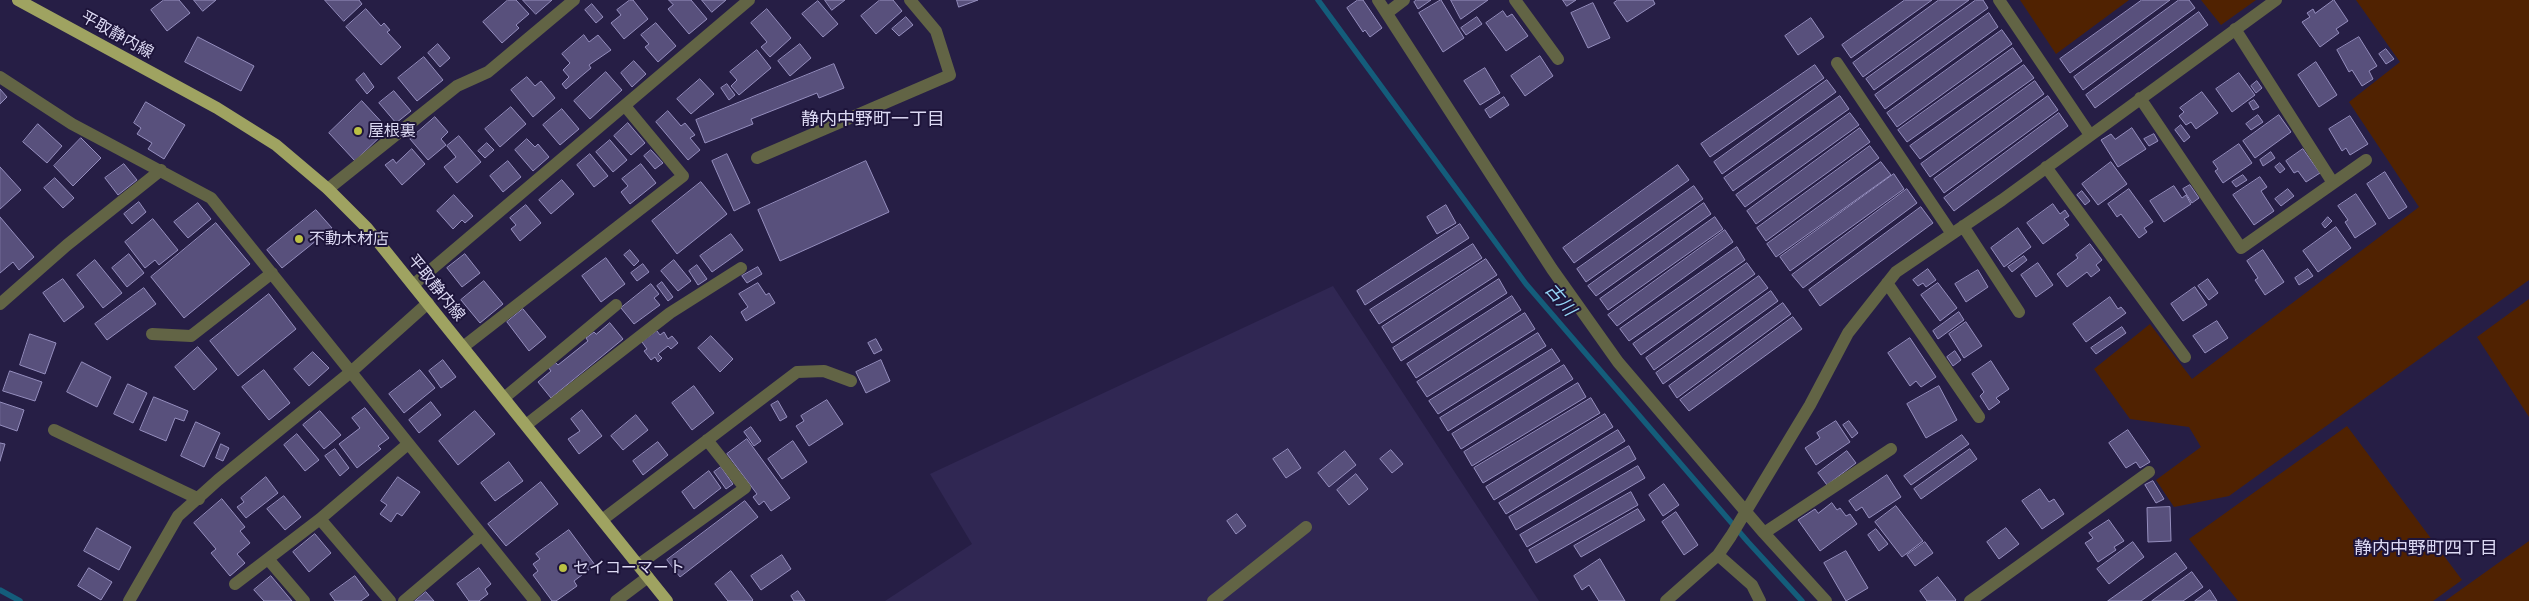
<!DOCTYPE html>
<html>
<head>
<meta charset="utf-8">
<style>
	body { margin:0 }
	canvas { display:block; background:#261e45 }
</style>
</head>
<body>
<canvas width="2529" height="601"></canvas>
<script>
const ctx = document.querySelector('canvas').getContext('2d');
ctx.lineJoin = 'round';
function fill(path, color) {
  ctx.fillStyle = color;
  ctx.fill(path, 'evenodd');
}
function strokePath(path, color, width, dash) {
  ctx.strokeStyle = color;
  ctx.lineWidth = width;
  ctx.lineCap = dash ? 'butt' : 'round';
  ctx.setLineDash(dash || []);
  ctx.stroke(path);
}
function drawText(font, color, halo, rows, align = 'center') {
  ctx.font = font + ' "Zilla Slab","Noto Sans JP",serif';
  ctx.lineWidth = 4;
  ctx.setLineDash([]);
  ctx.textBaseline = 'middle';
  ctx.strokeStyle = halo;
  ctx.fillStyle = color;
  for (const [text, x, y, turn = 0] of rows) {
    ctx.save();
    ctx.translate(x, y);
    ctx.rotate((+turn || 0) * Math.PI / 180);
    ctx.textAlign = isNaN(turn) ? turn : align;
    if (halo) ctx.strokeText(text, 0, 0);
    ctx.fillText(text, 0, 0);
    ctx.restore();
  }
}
fill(new Path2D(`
	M1333,286l206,315h-654l87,-57 -42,-70z`), '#302753');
fill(new Path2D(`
	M2020,0h109l-73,54z
	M2201,0h55l-35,25z
	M2356,0h173v280l-300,216 -55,11 -18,-27 45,-33 -12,-20 -59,-8 -36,-50 56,-45 42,55 227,-172 -70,-105 51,-40z
	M2529,299v118l-52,-80z
	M2347,426l115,154 -29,21h-195l-49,-62z
	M2529,541v60h-84z`), '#502201');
strokePath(new Path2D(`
	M1318,0l208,284 222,258 54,59
	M0,590l20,11`), '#145d7b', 5.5);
const building = new Path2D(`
	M164,0h15l11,13 -23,18 -16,-21z
	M194,0h22l-13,11z
	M325,0h34l3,4 -18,17z
	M508,0h8l13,14 -13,11 3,3 -17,15 -19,-21z
	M523,0h29l-16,14z
	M630,0h3l15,19 -24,20 -13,-16 10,-8 -4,-5z
	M669,0h22l16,19 -18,15 -21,-25 5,-4z
	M702,0h24l-14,12z
	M825,0h20l-13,10z
	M880,0h13l9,11 -26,23 -15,-18z
	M957,0h21l-19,7z
	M1358,0h5l19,28 -12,9 -5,-7 -2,2 -16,-24z
	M1417,0h14l-13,9 -4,-7z
	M1441,0l23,38 -21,14 -24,-39z
	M1451,0h37l-27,19z
	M1563,0h13l-9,6z
	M1618,0h35l2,4 -28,18 -13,-19z
	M1905,0h27l-81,58 -9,-13z
	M1939,0h30l-106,77 -10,-14z
	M1976,0h7l5,8 -114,82 -8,-11z
	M2142,0h28l-100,73 -10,-14z
	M2179,0h10l6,8 -112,82 -9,-13z
	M2334,0l14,21 -12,8 3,4 -19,14 -18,-25 8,-5 -3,-4 6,-4 2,4z
	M818,1l20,23 -15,13 -21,-23z
	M1593,3l17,35 -22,10 -17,-35z
	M592,4l11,13 -7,6 -11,-13z
	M366,9l15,17 3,-3 6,7 -3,2 14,15 -20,18 -35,-38z
	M767,9l24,29 -21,19 -9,-10 6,-5 -16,-19z
	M1503,11l4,6 5,-3 16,22 -22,15 -20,-28z
	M2199,12l9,13 -113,83 -9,-13z
	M1989,13l9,14 -113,82 -10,-14z
	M906,17l7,8 -14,11 -7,-7z
	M1477,17l5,7 -16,11 -5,-7z
	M1811,18l13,19 -26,18 -13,-19z
	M656,23l20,23 -18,16 -13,-15 4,-3 -8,-9z
	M2002,30l10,14 -115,83 -10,-14z
	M584,35l5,7 9,-7 13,15 -22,15 2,3 -25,21 -4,-5 7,-7 -6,-7 7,-7 -8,-9z
	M198,37l56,29 -13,25 -56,-29z
	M2359,37l18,29 -8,5 4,8 -11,7 -10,-16 -3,2 -12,-22z
	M438,44l12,14 -10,9 -12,-14z
	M800,44l11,14 -21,18 -12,-15z
	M2013,48l9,13 -115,81 -9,-12z
	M2386,49l8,10 -8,5 -7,-10z
	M757,50l14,18 -32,27 -8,-9 6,-6 -7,-8z
	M1540,56l13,20 -28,20 -14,-20z
	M424,57l19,23 -26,21 -19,-23z
	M634,61l12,13 -14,13 -11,-14z
	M2316,62l21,33 -18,12 -21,-32z
	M834,64l10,24 -25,10 -2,-5 -66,26 2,5 -48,19 -9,-23z
	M1815,65l9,13 -114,79 -9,-13z
	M2024,65l10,13 -114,81 -10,-13z
	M1485,68l15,25 -20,12 -16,-24z
	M606,72l16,18 -32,29 -16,-18z
	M364,73l10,14 -7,7 -11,-14z
	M2239,73l16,22 -23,17 -16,-23z
	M527,77l8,9 6,-5 14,17 -22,19 -22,-27z
	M700,79l14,15 -23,20 -14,-15z
	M1827,80l9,12 -114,82 -8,-12z
	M2035,81l9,13 -114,83 -9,-13z
	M2257,81l5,7 -6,5 -5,-7z
	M727,84l8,11 -6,5 -8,-12z
	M0,89l7,8 -7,7z
	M394,91l17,20 -15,12 -17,-20z
	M2202,92l16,21 -22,16 -5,-7 -5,3 -7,-9 5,-4 -4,-4z
	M1840,96l9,13 -116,82 -9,-13z
	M2048,96l10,14 -114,83 -10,-14z
	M1504,97l5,8 -19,13 -5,-8z
	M2254,100l5,7 -6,3 -4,-7z
	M362,101l26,28 -33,32 -26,-28z
	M146,102l39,23 -21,34 -16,-10 4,-6 -15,-9 4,-6 -7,-5z
	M511,107l15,17 -26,23 -15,-18z
	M562,109l17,20 -19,16 -17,-20z
	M668,111l13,15 4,-3 10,12 -5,3 10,12 -12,10 -32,-38z
	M1850,113l9,12 -114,82 -9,-12z
	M2059,113l9,13 -114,85 -10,-13z
	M2258,115l5,7 -12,8 -5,-6z
	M2279,115l12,17 -36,26 -12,-17z
	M2350,116l18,28 -18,11 -4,-7 -4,3 -13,-22z
	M435,117l13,15 -7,7 5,6 -18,15 -18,-21z
	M628,123l17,20 -14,12 -17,-19z
	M38,124l24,22 -15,17 -24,-21z
	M2181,125l9,12 -6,5 -9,-12z
	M1860,128l10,14 -114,82 -9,-13z
	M2132,128l14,21 -28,18 -17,-27 10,-6 4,5z
	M2154,134l4,7 -9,5 -5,-7z
	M459,136l22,26 -24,21 -13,-16 12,-10 -9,-11z
	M81,138l20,20 -28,28 -19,-20z
	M527,139l8,8 3,-3 11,13 -16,14 -18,-21z
	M610,140l17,20 -14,12 -17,-20z
	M487,143l7,7 -9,8 -7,-7z
	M2239,144l13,19 -29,20 -8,-12 3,-2 -5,-7z
	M1870,146l9,12 -113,83 -9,-13z
	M412,149l13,15 -23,21 -17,-20 8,-6 3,4z
	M2303,149l17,24 -14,9 -8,-11 -4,2 -8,-12z
	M651,150l12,13 -8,6 -11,-13z
	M2271,152l4,6 -12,8 -3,-6z
	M590,154l18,22 -14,11 -17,-22z
	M727,154l23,49 -16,8 -22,-50z
	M508,161l13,16 -18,15 -13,-16z
	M866,161l23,51 -109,49 -22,-51z
	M1881,162l10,13 -115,82 -9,-13z
	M2111,162l16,22 -29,21 -16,-21z
	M2280,163l5,6 -5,4 -5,-6z
	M124,164l13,16 -19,15 -13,-17z
	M641,164l15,19 -26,21 -9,-12 7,-6 -6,-7z
	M1678,165l11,15 -115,83 -11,-15z
	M0,167l21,23 -21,19z
	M2385,172l22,35 -18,12 -22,-35z
	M1894,174l10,15 -114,82 -10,-14z
	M2243,175l4,5 -11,7 -4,-5z
	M2260,177l7,10 -6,4 13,20 -20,14 -21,-30z
	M55,178l19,20 -11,10 -19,-20z
	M562,180l12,14 -23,20 -12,-14z
	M701,182l26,32 -50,40 -25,-33z
	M2190,185l9,13 -7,5 -9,-14z
	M1694,186l9,13 -117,83 -9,-13z
	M2174,186l8,12 4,-3 5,9 -27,18 -14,-21z
	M1907,189l10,14 -114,85 -11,-13z
	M2129,189l24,33 -9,6 3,4 -8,6 -18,-24 -4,3 -9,-13z
	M2288,189l6,7 -13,10 -6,-7z
	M2082,191l8,10 -5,4 -8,-10z
	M2356,194l20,30 -21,14 -10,-16 3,-2 -10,-14z
	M454,195l19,21 -8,7 -3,-3 -9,9 -16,-18z
	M139,202l7,10 -14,12 -8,-10z
	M198,203l13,16 -23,19 -14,-16z
	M1704,203l7,11 -115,82 -8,-10z
	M2053,204l7,10 5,-4 4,6 -5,3 5,6 -26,19 -16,-21z
	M526,205l15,18 -21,18 -9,-12 5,-4 -6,-7z
	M1446,205l10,18 -19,11 -10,-17z
	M1921,207l12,16 -113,83 -11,-16z
	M316,210l16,18 -50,40 -15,-18z
	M0,217l34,40 -15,13 -6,-8 -13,11z
	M1715,217l8,12 -115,81 -8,-11z
	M2328,217l4,4 -7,7 -3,-4z
	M153,219l25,31 -19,15 -4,-5 -10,8 -20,-26z
	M216,223l34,41 -66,54 -33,-41z
	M1460,224l9,14 -104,67 -8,-14z
	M2336,227l15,21 -33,24 -15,-21z
	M2018,228l13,19 -27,20 -13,-19z
	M1725,230l8,12 -116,84 -9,-11z
	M731,234l12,16 -31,22 -12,-16z
	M1473,244l9,14 -103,66 -9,-14z
	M2090,244l12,16 -6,5 4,5 -9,7 -4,-5 -20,15 -10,-13 21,-16 -2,-3z
	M1737,247l8,13 -116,81 -9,-12z
	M630,250l9,11 -5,5 -10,-11z
	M2263,250l21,32 -19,13 -10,-15 3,-2 -11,-17z
	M129,254l15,19 -17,14 -15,-19z
	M465,254l15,19 -18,14 -15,-19z
	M2024,256l3,4 -15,12 -4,-5z
	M606,258l19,26 -24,18 -19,-26z
	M1486,259l11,16 -105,68 -10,-16z
	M95,260l27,33 -19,15 -26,-33z
	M674,260l17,21 -13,10 -17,-20z
	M1747,263l8,11 -114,81 -8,-11z
	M2038,263l15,22 -17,12 -15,-22z
	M643,264l6,8 -12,9 -6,-8z
	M697,265l10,14 -9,6 -9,-14z
	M758,267l4,7 -15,9 -5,-7z
	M1928,269l8,11 -10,7 -3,-4 -5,3 -5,-6z
	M2308,269l5,7 -14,9 -4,-7z
	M1978,270l10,17 -22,15 -11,-18z
	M1759,276l9,12 -114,82 -8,-12z
	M63,279l21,28 -20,15 -21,-29z
	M1499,279l8,14 -106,68 -8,-13z
	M2208,279l10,14 -9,7 -11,-14z
	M484,281l19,23 -23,19 -19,-23z
	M662,282l11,15 -5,4 -11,-15z
	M758,283l8,12 3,-2 6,10 -29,18 -5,-9 7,-5 -9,-13z
	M1938,283l19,25 -17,13 -19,-26z
	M651,284l8,10 -5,4 6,7 -26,19 -13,-16z
	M2195,287l12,18 -24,16 -12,-17z
	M144,288l12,16 -49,36 -12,-16z
	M1771,291l7,10 -115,83 -7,-11z
	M269,294l27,35 -58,47 -28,-35z
	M1512,296l9,14 -105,68 -9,-14z
	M2110,297l8,12 3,-2 5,6 -40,29 -13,-18z
	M1783,303l8,11 -114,84 -8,-12z
	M523,309l23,28 -17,14 -22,-29z
	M1959,312l5,8 -26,19 -5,-8z
	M1525,313l10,16 -108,68 -10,-15z
	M1793,317l9,12 -113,82 -9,-11z
	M2217,321l11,17 -23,15 -12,-17z
	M1966,322l16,24 -18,12 -15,-24z
	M610,323l13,16 -72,59 -13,-16 13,-11 -3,-4 7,-5 3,3 30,-24 -2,-3 8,-6 2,2z
	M2122,327l4,6 -30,21 -5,-6z
	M657,331l3,4 4,-3 4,7 4,-3 6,7 -7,6 -3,-3 -10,8 4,4 -4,4 -3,-5 -4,3 -7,-9 3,-2 -5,-7z
	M1538,333l8,13 -108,68 -9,-13z
	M30,334l26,9 -11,31 -25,-9z
	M711,336l22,23 -13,13 -22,-24z
	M1910,338l26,39 -15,10 -5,-6 -6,5 -22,-33z
	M876,339l6,11 -8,4 -6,-11z
	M198,347l19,22 -23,21 -19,-23z
	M1552,349l8,12 -112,70 -8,-13z
	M1955,351l6,9 -8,6 -6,-9z
	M313,352l16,16 -20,18 -15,-17z
	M443,360l13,17 -15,11 -12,-17z
	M881,360l9,21 -24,12 -10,-21z
	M1991,361l18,28 -13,9 4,4 -11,8 -9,-14 4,-4 -12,-18z
	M82,362l29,15 -14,30 -30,-15z
	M1564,365l9,14 -112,70 -9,-15z
	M264,370l26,33 -21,17 -27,-33z
	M420,370l15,18 -31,25 -15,-19z
	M10,371l32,11 -7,19 -32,-10z
	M1578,383l8,14 -114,69 -8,-14z
	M128,384l19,9 -14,30 -19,-9z
	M694,386l20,27 -22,17 -20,-27z
	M1939,386l18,34 -31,18 -19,-34z
	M154,397l34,14 -4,10 -9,-3 -9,23 -26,-11z
	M1591,398l9,15 -117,70 -9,-15z
	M827,400l16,24 -34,22 -13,-20 8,-5 -3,-5z
	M778,401l9,16 -7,4 -9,-16z
	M0,402l24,8 -7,21 -17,-6z
	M431,402l10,13 -22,18 -10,-13z
	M365,408l24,30 -11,8 3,3 -24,19 -18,-24 21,-16 -8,-10z
	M582,410l20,26 -23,18 -11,-15 12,-8 -9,-12z
	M320,411l21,24 -17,14 -21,-24z
	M475,411l20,23 -37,31 -19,-24z
	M1605,414l8,13 -119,73 -8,-13z
	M636,415l12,15 -25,20 -12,-14z
	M1836,421l14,21 -34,23 -11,-17 15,-10 -3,-5z
	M1849,421l9,12 -6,5 -9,-13z
	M196,422l24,11 -16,34 -23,-11z
	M751,427l10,14 -7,5 -10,-14z
	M1618,430l7,11 -119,73 -7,-11z
	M2128,430l22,32 -10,6 -4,-6 -10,6 -17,-25z
	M297,434l22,26 -14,11 -21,-26z
	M1962,435l7,9 -58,41 -7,-9z
	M747,439l43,59 -19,13 -7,-10 -5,4 -6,-8 4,-3 -30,-40z
	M793,441l14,21 -25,17 -14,-20z
	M658,442l10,13 -25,20 -10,-14z
	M0,443l5,1 -5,17z
	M221,444l8,4 -6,13 -7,-3z
	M1629,446l7,13 -120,71 -7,-13z
	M335,449l14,19 -9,8 -15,-20z
	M1288,449l13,19 -15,10 -13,-19z
	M1970,449l7,10 -56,40 -7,-10z
	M1391,450l12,14 -11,9 -12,-14z
	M1345,451l11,14 -27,22 -11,-14z
	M1847,451l9,12 -29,22 -9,-12z
	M509,462l14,19 -28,20 -14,-18z
	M1638,466l7,12 -118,69 -7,-12z
	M721,467l12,17 -7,5 -12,-17z
	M709,471l12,17 -27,21 -12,-17z
	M1356,474l12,15 -19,16 -12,-15z
	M1887,475l14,22 -32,21 -7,-11 -6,4 -7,-10z
	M266,477l12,16 -32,25 -9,-11 7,-5 -3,-4z
	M398,477l22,15 -18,24 -5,-3 -6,9 -11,-8 7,-9 -6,-4z
	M2153,481l11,18 -8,4 -11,-18z
	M541,482l17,22 -52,42 -18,-22z
	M1664,484l15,21 -16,11 -14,-21z
	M2040,489l9,13 5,-3 10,15 -22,15 -20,-28z
	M1631,492l7,13 -102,58 -7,-13z
	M284,496l17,21 -16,13 -18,-21z
	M222,499l23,28 -5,4 10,12 -13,11 8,9 -15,13 -19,-23 5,-4 -22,-26z
	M745,501l13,16 -78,60 -13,-17z
	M1832,503l5,7 3,-2 6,8 4,-2 7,10 -37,27 -22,-31 17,-11 3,4z
	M1896,506l27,35 -21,16 -27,-35z
	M2170,507l1,34 -23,1 -1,-34z
	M1638,509l7,11 -64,37 -7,-11z
	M1676,512l22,33 -14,10 -22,-33z
	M1237,514l9,12 -10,8 -9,-13z
	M2109,520l15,21 -10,6 2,3 -18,12 -13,-19 8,-5 -4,-5z
	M97,528l34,19 -12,23 -35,-19z
	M2006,528l13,16 -20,15 -12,-17z
	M1876,529l12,15 -9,7 -11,-16z
	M569,530l26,35 -21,16 3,5 -21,15h-4l-19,-26 5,-4 -5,-7 7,-5 -4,-5z
	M315,534l16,19 -22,19 -16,-20z
	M1925,542l8,11 -18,13 -8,-11z
	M2133,542l11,15 -35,27 -12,-15z
	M1846,551l22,37 -22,13 -22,-38z
	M2176,553l11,15 -46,33h-33z
	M782,555l9,14 -30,21 -10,-14z
	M1600,559l25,42h-26l-10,-16 -7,5 -8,-14z
	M89,568l23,14 -11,18 -23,-14z
	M479,568l12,16 -6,5 3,5 -9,7h-10l-12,-17z
	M731,571l22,29 -1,1h-24l-13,-17z
	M2192,572l11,15 -20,14h-31z
	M271,576l21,25h-28l-10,-11z
	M355,576l14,19 -8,6h-26l-5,-7z
	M1938,577l18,23 -1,1h-28l-7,-10z
	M2210,590l7,11h-22z
	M798,591l7,10h-11l-3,-5z
	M426,592l8,9h-19z`);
fill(building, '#58507c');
strokePath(building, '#958ebe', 1);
strokePath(new Path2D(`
	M1378,0l174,269 66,93 146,171 62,68
	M1515,0l43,59
	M1999,0l91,135
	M1387,13l17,-13
	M2235,29l98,154
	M1837,63l115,171
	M0,77l72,47 139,74 324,403
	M2140,98l101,150 125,-88
	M757,158l193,-83 -14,-44 -26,-31
	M2046,167l139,190
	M328,189l129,-103 31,-14 86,-72
	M1963,226l56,86
	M1887,283l92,134
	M413,285l336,-285
	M0,304l67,-59 94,-75
	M152,334l39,2 81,-63
	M463,347l220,-171 -58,-70
	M504,398l112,-93
	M526,425l144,-112 71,-45
	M54,430l145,69
	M320,519l70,82
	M602,520l195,-148 27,-1 27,10
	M1764,533l127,-84
	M1718,555l34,30 8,16
	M268,559l36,42
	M638,565l107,-77 -38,-48
	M235,584l85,-65 88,-75
	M129,601l49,-85 40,-36 134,-109 76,-68
	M404,601l78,-66
	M616,601l32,-24
	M1213,601l93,-74
	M1666,601l52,-46 13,-19 79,-131 38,-72 48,-61 106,-72 274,-200
	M1970,601l179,-129`), '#626445', 12);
strokePath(new Path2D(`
	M18,0l199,108 59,37 52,44 39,39 300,373`), '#9fa361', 12);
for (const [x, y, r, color] of [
	[358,131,5,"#bbc044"],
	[299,239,5,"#bbc044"],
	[563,568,5,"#bbc044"]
]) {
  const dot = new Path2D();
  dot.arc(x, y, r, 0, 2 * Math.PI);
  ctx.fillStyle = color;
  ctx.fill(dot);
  strokePath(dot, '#1d143a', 2);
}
drawText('16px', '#dcd9f3', '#1d143a', [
	["平取静内線",117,35,29],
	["平取静内線",436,288,51]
]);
drawText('16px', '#dcd9f3', '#1d143a', [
	["屋根裏",368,131],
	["不動木材店",309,239],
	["セイコーマート",573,568]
], 'left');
drawText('18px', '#dcd9f3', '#1d143a', [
	["静内中野町一丁目",873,120],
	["静内中野町四丁目",2426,549]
]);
drawText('italic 18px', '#95d6f7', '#1d143a', [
	["古川",1560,300,49]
]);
</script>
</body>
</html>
